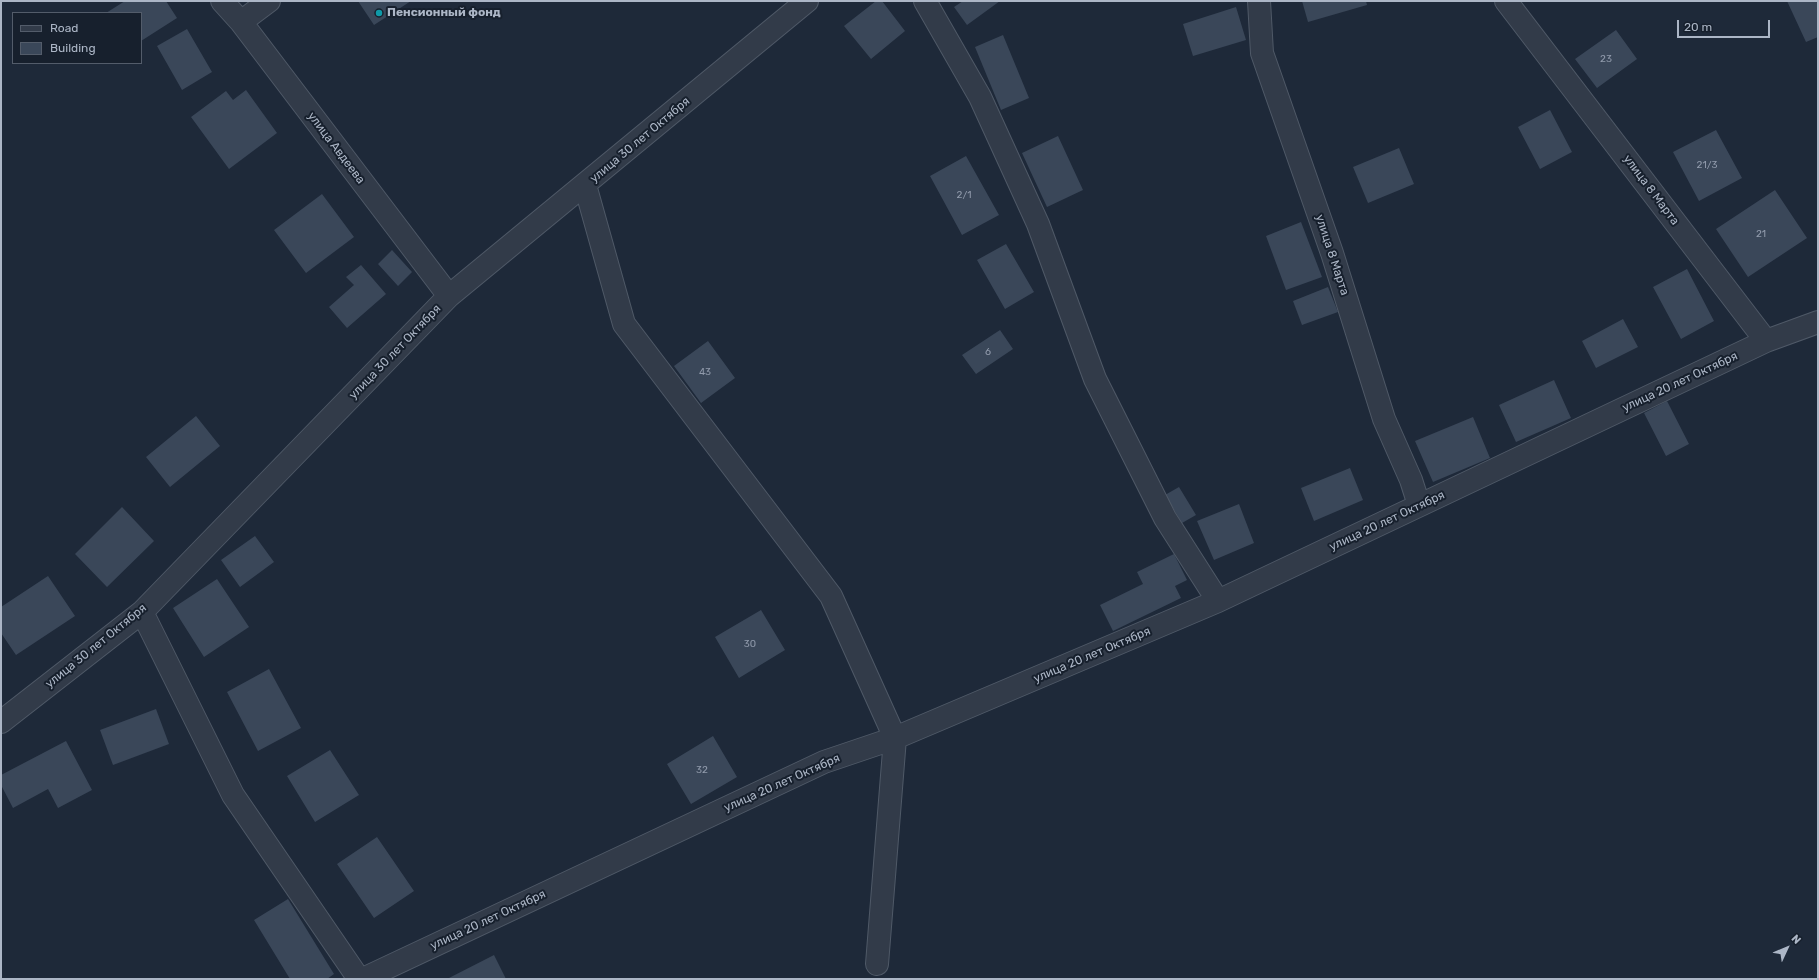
<!DOCTYPE html>
<html>
<head>
<meta charset="utf-8">
<style>
	body { margin:0 }
	#map { position:relative; width:1819px; height:980px; overflow:hidden; background:#1e2939; font-family:Rubik,sans-serif }
	canvas { display:block }
	.frame { position:absolute; inset:0; border:2px solid #acb6c6; pointer-events:none }
	.legend { position:absolute; left:12px; top:12px; width:130px; height:52px; box-sizing:border-box; background:#17202d; border:1px solid #535c6a; margin:0; padding:5px 7px; list-style:none; font-size:12px; color:#acb6c6 }
	.legend li { display:flex; align-items:center; gap:8px; height:20px }
	.legend b { width:20px; border:1px solid #535c6a }
	.north { position:absolute; left:1767px; top:928px; width:40px; height:40px; -webkit-text-stroke:3px #17202d; paint-order:stroke; rotate:46deg; font-size:11px; font-weight:700; line-height:16px; text-align:center; color:#acb6c6 }
	.north::after { content:''; display:block; margin:auto; width:14px; height:18px; background:#acb6c6; clip-path:polygon(50% 0,100% 100%,50% 72%,0 100%) }
	.scale { position:absolute; left:1677px; top:20px; width:93px; height:18px; box-sizing:border-box; border:2px solid #acb6c6; border-top:0; padding-left:5px; font-size:12px; line-height:14px; white-space:nowrap; color:#acb6c6; -webkit-text-stroke:3px #17202d; paint-order:stroke }
</style>
</head>
<body>
<div id="map">
<canvas width="1819" height="980"></canvas>
<div class="frame"></div>
<ul class="legend">
<li><b style="height:5px;background:#323b49"></b>Road</li>
<li><b style="height:11px;background:#3a4759"></b>Building</li>
</ul>
<div class="north">N</div>
<div class="scale">20 m</div>
</div>
<script>
const ctx = document.querySelector('canvas').getContext('2d');
ctx.lineJoin = 'round';
function fill(path, color) {
  ctx.fillStyle = color;
  ctx.fill(path, 'evenodd');
}
function strokePath(path, color, width, dash) {
  ctx.strokeStyle = color;
  ctx.lineWidth = width;
  ctx.lineCap = dash ? 'butt' : 'round';
  ctx.setLineDash(dash || []);
  ctx.stroke(path);
}
function drawText(font, color, halo, rows, align = 'center') {
  ctx.font = font + ' Rubik,sans-serif';
  ctx.lineWidth = 4;
  ctx.setLineDash([]);
  ctx.textBaseline = 'middle';
  ctx.strokeStyle = halo;
  ctx.fillStyle = color;
  for (const [text, x, y, turn = 0] of rows) {
    ctx.save();
    ctx.translate(x, y);
    ctx.rotate((+turn || 0) * Math.PI / 180);
    ctx.textAlign = isNaN(turn) ? turn : align;
    if (halo) ctx.strokeText(text, 0, 0);
    ctx.fillText(text, 0, 0);
    ctx.restore();
  }
}
fill(new Path2D(`
	M125,1h41l11,17 -36,23v-28h-35z
	M358,1h53l-37,24z
	M876,1h6l23,30 -34,28 -27,-33z
	M963,1h37l-33,24 -13,-18z
	M1302,1h64l1,4 -59,17z
	M1787,1h31v36l-12,5z
	M1236,7l10,33 -53,16 -10,-32z
	M187,29l25,43 -30,18 -25,-44z
	M1616,30l21,29 -40,29 -22,-29z
	M1003,35l26,63 -28,12 -26,-63z
	M246,90l31,43 -48,36 -38,-52 35,-26 7,9z
	M1550,110l22,42 -32,17 -22,-42z
	M1716,130l26,48 -43,23 -26,-49z
	M1058,136l25,54 -36,17 -25,-54z
	M1399,148l15,36 -46,19 -15,-36z
	M966,156l33,59 -37,20 -32,-59z
	M1775,190l32,48 -59,39 -32,-48z
	M322,194l32,43 -48,36 -32,-43z
	M1301,222l21,55 -36,13 -20,-54z
	M1006,244l28,48 -29,17 -28,-49z
	M392,250l20,22 -14,14 -20,-22z
	M361,265l25,29 -39,34 -18,-21 25,-22 -8,-8z
	M1687,269l27,52 -33,18 -28,-52z
	M1328,287l10,25 -36,13 -9,-24z
	M1623,319l15,28 -42,21 -14,-27z
	M1000,330l13,19 -37,25 -14,-19z
	M708,341l27,37 -34,25 -27,-37z
	M1554,380l17,38 -55,24 -17,-37z
	M1667,401l22,43 -23,12 -22,-43z
	M196,416l24,30 -50,41 -24,-30z
	M1473,417l17,41 -57,24 -18,-41z
	M1350,468l13,32 -49,21 -13,-33z
	M1179,487l17,28 -14,8 -17,-28z
	M1239,504l15,39 -40,17 -17,-39z
	M122,507l32,34 -47,46 -32,-33z
	M255,536l19,26 -34,25 -19,-27z
	M1174,554l13,26 -12,6 6,12 -68,33 -13,-26 43,-21 -6,-12z
	M48,576l27,40 -59,39 -15,-22v-26z
	M217,579l32,48 -45,30 -31,-49z
	M761,610l24,40 -46,28 -24,-41z
	M269,669l32,59 -43,23 -31,-59z
	M156,709l13,35 -56,21 -13,-35z
	M713,736l24,41 -46,27 -24,-40z
	M66,741l26,49 -34,18 -10,-19 -35,19 -12,-23v-10z
	M330,750l29,45 -44,27 -28,-46z
	M377,837l37,54 -40,27 -37,-54z
	M288,899l46,75 -7,5h-37l-36,-59z
	M494,955l12,24h-59z`), '#3a4759');
const minor = new Path2D(`
	M222,1l19,21 208,274
	M925,1l55,96 58,127 57,155 70,139 53,83
	M1259,1l3,52 70,200 52,166 27,61 8,25
	M1506,1l260,340
	M241,22l28,-21
	M585,185l39,139 207,272 64,142 -18,226
	M142,612l91,183 126,184
	M1,722l141,-110 307,-316 358,-295
	M363,979l461,-217 71,-24 323,-137 548,-260 52,-19`);
strokePath(minor, '#4f5967', 24);
strokePath(minor, '#323b49', 22);
for (const [x, y, r, color] of [
	[379,13,4,"#0f9aa8"]
]) {
  const dot = new Path2D();
  dot.arc(x, y, r, 0, 2 * Math.PI);
  ctx.fillStyle = color;
  ctx.fill(dot);
  strokePath(dot, '#17202d', 1.5);
}
drawText('10px', '#909aab', null, [
	["23",1606,59],
	["21/3",1707,165],
	["2/1",964,195],
	["21",1761,234],
	["6",988,352],
	["43",705,372],
	["30",750,644],
	["32",702,770]
]);
drawText('bold 12px', '#acb6c6', '#17202d', [
	["Пенсионный фонд",387,13]
], 'left');
drawText('12px', '#acb6c6', '#17202d', [
	["улица 30 лет Октября",640,140,-40],
	["улица Авдеева",336,148,53],
	["улица 8 Марта",1651,190,53],
	["улица 8 Марта",1332,255,72],
	["улица 30 лет Октября",395,352,-46],
	["улица 20 лет Октября",1680,382,-25],
	["улица 20 лет Октября",1387,521,-25],
	["улица 30 лет Октября",96,646,-39],
	["улица 20 лет Октября",1092,655,-23],
	["улица 20 лет Октября",782,783,-24],
	["улица 20 лет Октября",488,920,-25]
]);
</script>
</body>
</html>
